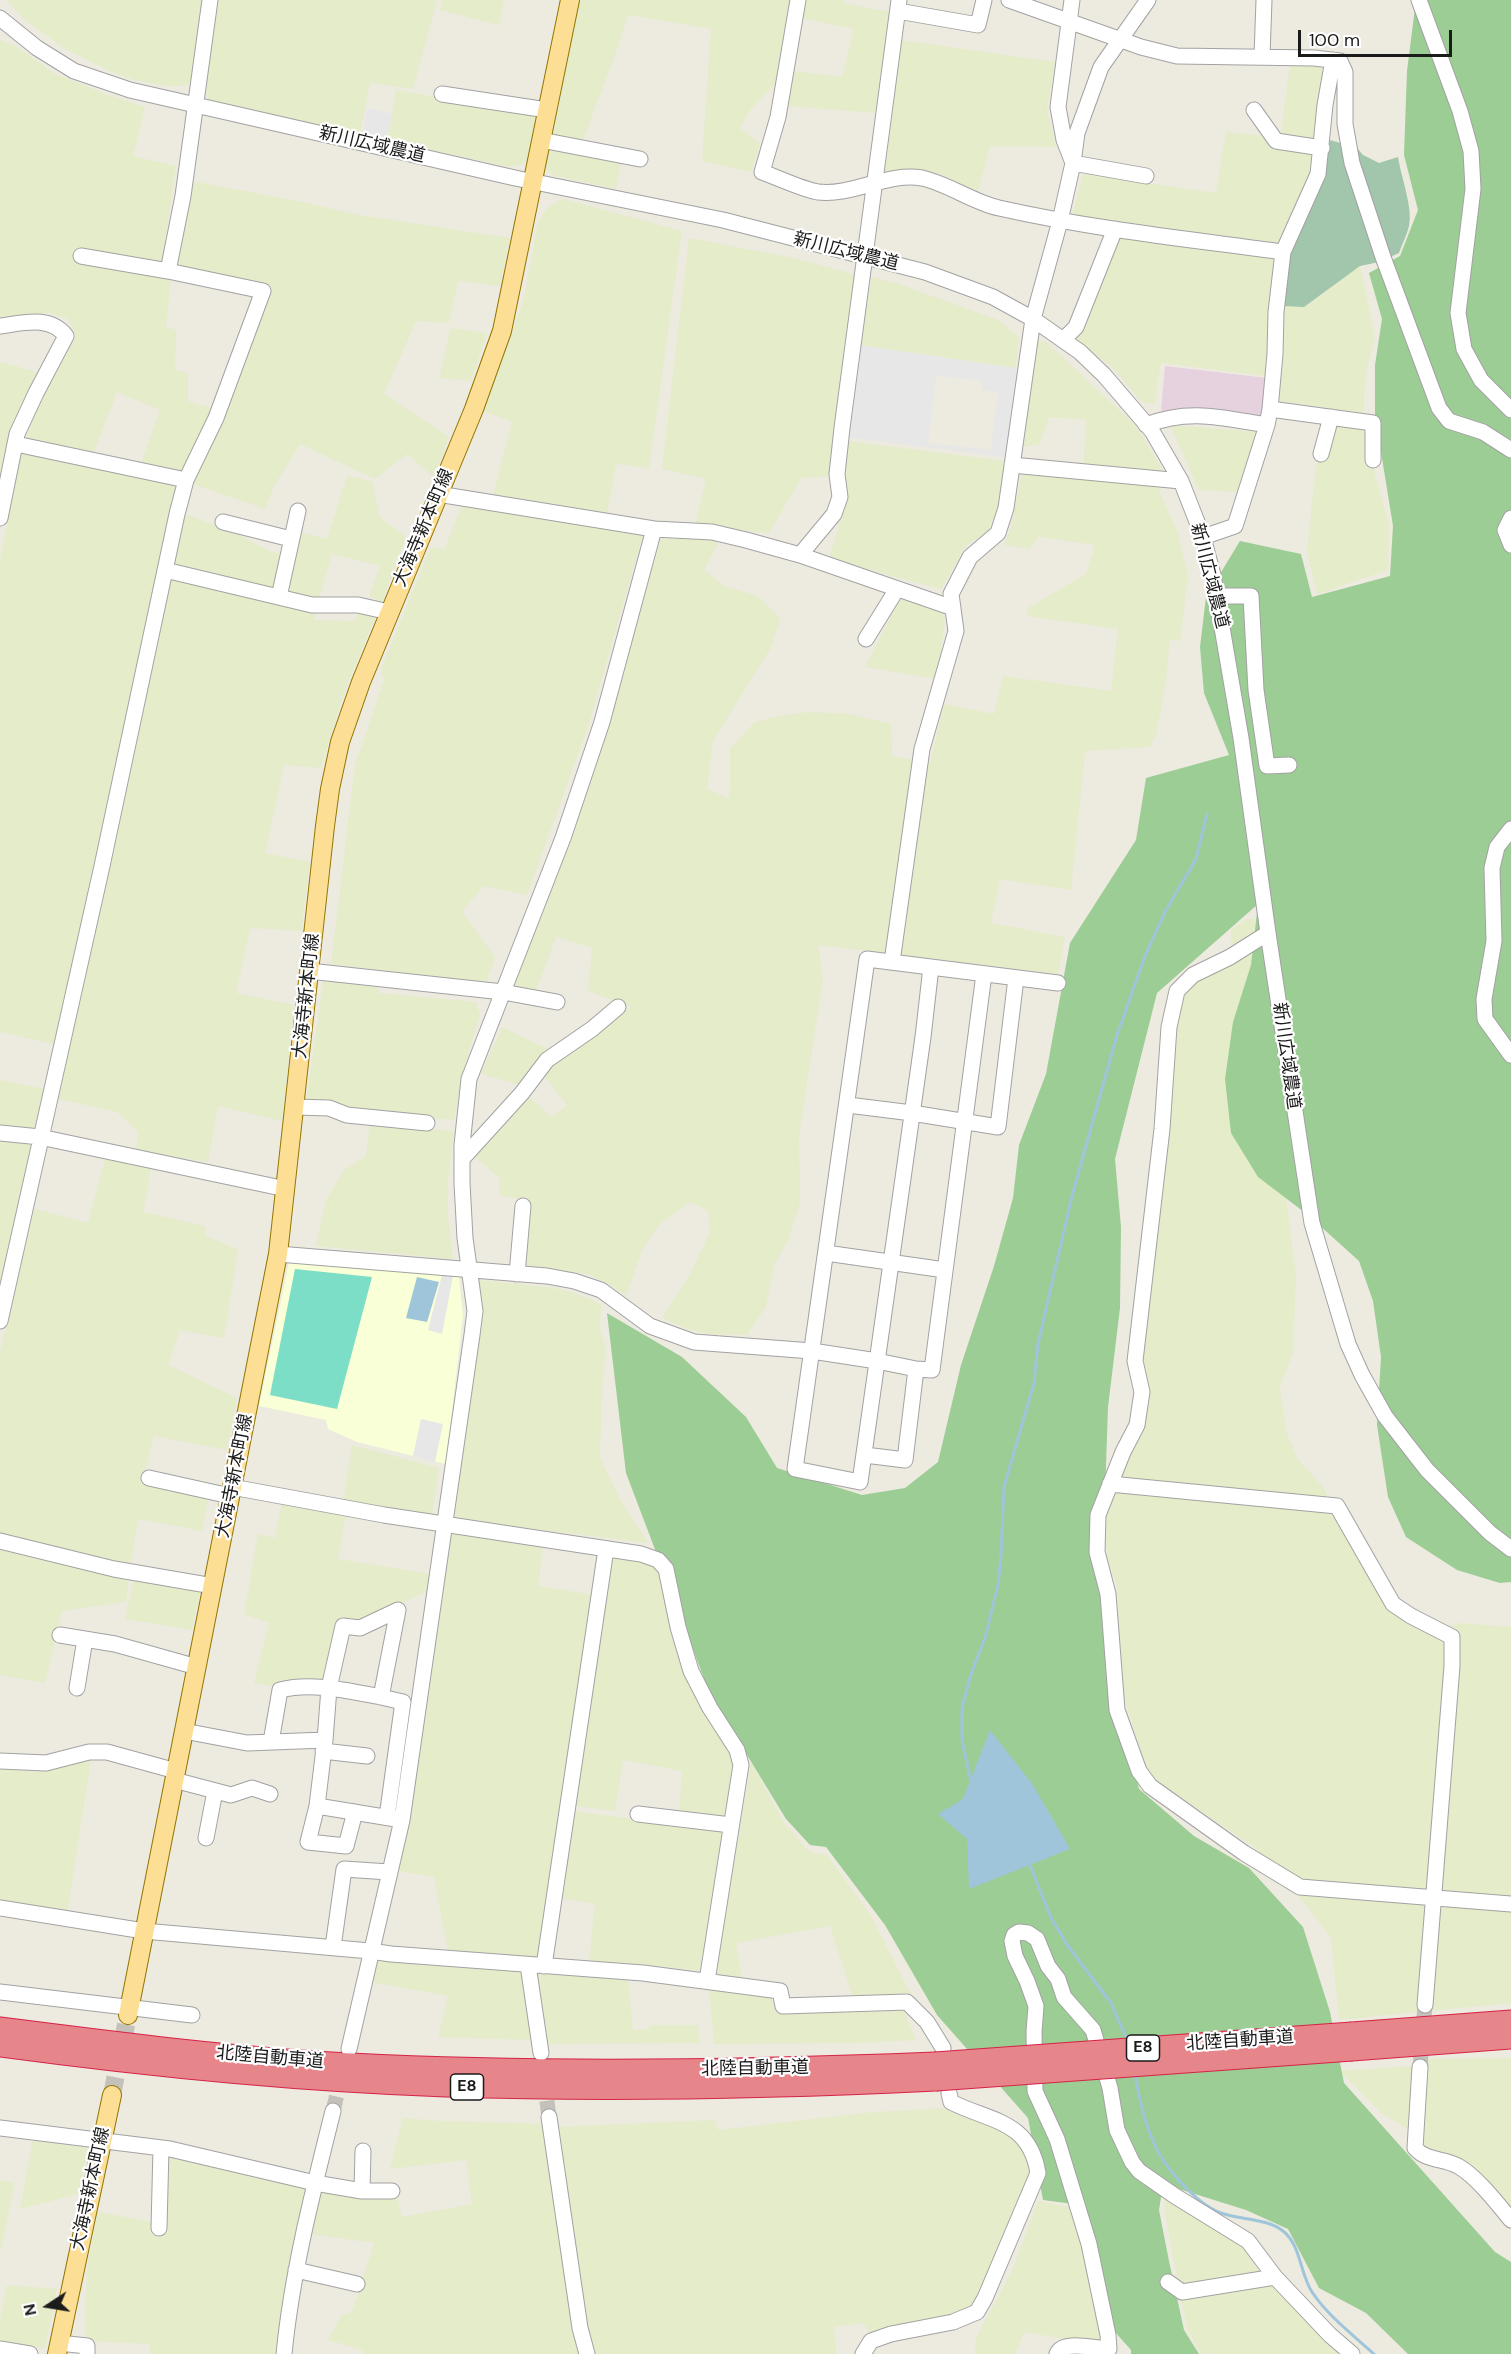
<!DOCTYPE html>
<html>
<head>
<meta charset="utf-8">
<style>
	body { margin:0 }
	#map { position:relative; width:1511px; height:2354px; overflow:hidden; background:#edeae0; font-family:"DM Sans",sans-serif }
	canvas { display:block }
	.north { position:absolute; left:18px; top:2276px; width:60px; height:60px; -webkit-text-stroke:4px #fff; paint-order:stroke; rotate:258deg; font-size:16px; font-weight:700; line-height:24px; text-align:center; color:#1b1b1b }
	.north::after { content:''; display:block; margin:auto; width:21px; height:27px; background:#1b1b1b; clip-path:polygon(50% 0,100% 100%,50% 72%,0 100%) }
	.scale { position:absolute; left:1298px; top:30px; width:154px; height:27px; box-sizing:border-box; border:3px solid #1b1b1b; border-top:0; padding-left:8px; font-size:18px; line-height:21px; white-space:nowrap; color:#1b1b1b; -webkit-text-stroke:4px #fff; paint-order:stroke }
</style>
</head>
<body>
<div id="map">
<canvas width="1511" height="2354"></canvas>
<div class="north">N</div>
<div class="scale">100 m</div>
</div>
<script>
const ctx = document.querySelector('canvas').getContext('2d');
ctx.lineJoin = 'round';
function fill(path, color) {
  ctx.fillStyle = color;
  ctx.fill(path, 'evenodd');
}
function strokePath(path, color, width, dash) {
  ctx.strokeStyle = color;
  ctx.lineWidth = width;
  ctx.lineCap = dash ? 'butt' : 'round';
  ctx.setLineDash(dash || []);
  ctx.stroke(path);
}
function drawText(font, color, halo, rows, align = 'center') {
  ctx.font = font + ' "DM Sans","Noto Sans JP",sans-serif';
  ctx.lineWidth = 4.5;
  ctx.setLineDash([]);
  ctx.textBaseline = 'middle';
  ctx.strokeStyle = halo;
  ctx.fillStyle = color;
  for (const [text, x, y, turn = 0] of rows) {
    ctx.save();
    ctx.translate(x, y);
    ctx.rotate((+turn || 0) * Math.PI / 180);
    ctx.textAlign = isNaN(turn) ? turn : align;
    if (halo) ctx.strokeText(text, 0, 0);
    ctx.fillText(text, 0, 0);
    ctx.restore();
  }
}
fill(new Path2D(`
	M1165,366l102,12 -3,41 -73,-9 -30,1z`), '#e6d1df');
fill(new Path2D(`
	M289,1262l170,15 4,38 -17,149 -89,-22 -29,-13 -2,-9 -67,-14z`), '#f9ffd6');
fill(new Path2D(`
	M6,0h200l-13,81 -8,5h-17l-34,-6 -27,-10 -43,-22 -38,-27z
	M219,0h218l-24,89 -43,-6 -10,51 -149,-31 -8,-14z
	M442,0h62l-5,25 -59,-15z
	M579,0h213l-16,83 -26,27 -10,18 20,16 -9,28 -49,-11 9,-132 -83,-14 -10,32 -35,93 -30,-4z
	M803,0h40v3l47,9 -15,101 -88,-7 5,-35 50,6 12,-48 -53,-11z
	M0,40l14,5 41,29 53,21 37,12 -12,49 43,10 -14,98 -85,-14 -1,12 95,16 -5,49 10,3 -1,40 13,3v28l24,7 -30,68 -41,-12 19,-54 -43,-18 -23,60 -68,-14 16,-39 34,-62 -8,-18 -18,-6 -50,4z
	M901,40l154,22 -8,48 9,37 -66,-1 -12,45 -40,-18 -53,-1z
	M1290,64l36,1 -9,76 -36,-7z
	M396,90l140,25 -6,42 -8,7 -13,3 -122,-27z
	M1226,132l33,3 15,12 43,5 -5,22 -31,72 -203,-28 -5,-5 10,-39 133,19z
	M549,147l72,14 -5,28 -61,-13 -12,-9z
	M191,181l107,20 61,14 151,23 -10,48 -42,-5 -9,42 -33,-2 -32,73 65,43 -15,40 -27,-23 -32,25 -75,-35 -26,42 -9,23 -72,-25 28,-62 50,-136 -96,-19z
	M563,199l119,32 -33,237 -33,-4 -9,51 -114,-19 19,-74 -28,-11 40,-113 14,-76 9,-14z
	M1120,237l156,20 -10,119 -105,-13 -7,42 -13,-4 -29,-34 -37,-28z
	M689,238l100,19 69,18 -29,201 -28,2 -32,55 -74,-7 11,-47 -44,-10z
	M1360,266l15,71 -9,36 -3,40 -86,-12 5,-95 40,-11 14,-13z
	M872,277l27,7 99,36 21,17 -3,31 -158,-23z
	M451,328l36,5 -16,48 -32,-3z
	M1045,341l91,85 26,43 -3,21 19,44 10,42 -8,65 -10,-1 -4,40 -10,55 -6,12 -65,4 -14,139 -71,-11 -9,44 74,14 -7,37 -240,-29 5,33 -24,158 1,67 -12,37 -13,23 -9,44 -19,28 -38,-1 -19,-4 -28,-12 28,-44 20,-42 -2,-21 -18,-9 -29,21 -18,25 -17,48 -17,-12 -21,-10 -64,-5 1,-69 -26,-5 1,-16 -27,-24 56,-58 23,20 15,-12 -23,-29 10,-14 55,-37 22,-18 -43,-16 4,-43 -36,-11 -20,54 -23,-6 77,-202 71,-244h59l-16,31 21,16 33,10 22,23 -10,30 -57,92 -6,47 21,11 2,-8v-43l25,-26 19,-5 34,-5 42,2 41,10 1,32 38,7 14,-59 50,10 9,-38 108,15 7,-62 -92,-13 2,-8 58,-34 9,-29 -56,-8 -10,12 -25,-4 7,-18 11,-56 61,5 3,-56 -37,-3 -9,27 -16,2 10,-104z
	M0,362l37,10 -16,36 -21,84z
	M1336,424l32,4 7,47 14,49 -1,46 -71,24 -10,-42 9,-87z
	M1170,425l88,7 -21,60 -38,-2z
	M847,441l158,20 -5,42 -12,29 -22,13 -25,44 -112,-30 15,-51 -1,-29z
	M21,450l159,35 -126,559 -54,-12v-473z
	M347,476l25,5 8,36 26,20 -24,65 -13,-6 11,-30 -48,-12 -13,44 -29,-5 -5,-6 14,-55 28,7z
	M463,503l180,31 -55,193 -61,168 -43,-9 -22,25 33,46 -9,26 -155,-19 24,-199 29,-85 -4,-9 51,-124 13,3z
	M185,514l51,19 31,17 15,5 -4,32 -6,3 -101,-23z
	M172,577l144,34 -2,9 41,1 3,-9 18,3 -31,75 -24,78 -37,-3 -19,88 45,9 -9,69 -51,-3 -14,65 58,12 -12,116 -64,-15 -10,56 -72,-11 2,-19 -21,-20 -62,-14z
	M901,597l41,11 3,12 -8,59 -72,-12z
	M1246,919h14l20,235 16,121 -3,78 -13,34 6,44 11,27 27,30 11,26 31,57 62,61 33,-9 50,4v376l-172,17 -8,-82 -25,-33 -52,-58 -95,-64 -14,-17 -23,-75 -5,-106 -9,-25 -6,-40 18,-45 24,-48 4,-44 -6,-25 8,-59 26,-272 6,-30 12,-14 38,-20 -1,-32z
	M323,981l53,5 3,7 97,9 4,13 -17,56 -9,49 -106,-9 -42,-8z
	M502,1027l48,23 -26,36 -43,-12z
	M0,1080l45,9 -9,42 -36,-3z
	M370,1124l84,7 -6,50v34l5,44 -137,-13 10,-46 18,-30 22,-14z
	M0,1138l34,3 -34,153z
	M106,1156l46,8 -9,48 62,14v9l33,15 -14,88 -44,-8 -12,35 69,33 -10,52 -73,-14 -11,44 66,15 -7,36 -64,-12 -8,47 -130,-29v-185l32,-144 56,15z
	M478,1280l70,7 24,5 29,12 -1,26 6,18 -4,38 -2,72 21,43 27,42 -194,-24 30,-211z
	M352,1445l87,23 -7,47 -89,-13z
	M282,1503l64,11 -8,45 92,15 -4,18 -65,30 -20,-1 -16,60 -48,6 -23,-4 15,-60 -25,-9 14,-80 17,4z
	M450,1532l93,14 -5,40 57,9 -55,364 -92,-7 -14,-75 -40,-7z
	M0,1547l129,30 -3,25 -64,9 -17,72 -45,-8z
	M610,1556l39,6 11,8 9,56 21,63 45,71 -10,61 -46,-6 3,-44 -59,-11 -8,51 -41,-5z
	M134,1577l66,12 -8,41 -67,-11z
	M91,1760l-24,154 -67,-10v-136l34,4z
	M751,1762l33,61 27,30 16,2 44,61 39,77 -57,5 -23,-72 -94,17 6,36 -26,-5z
	M573,1811l153,20 -25,140 -53,-6 -59,-2 6,-59 -35,-6z
	M375,1959l146,10 12,71 -95,-3 10,-41 -78,-14z
	M536,1973l92,5 5,52 15,-1 3,-4h47l1,18 -152,1z
	M709,1987l62,10 5,16 128,-2 12,29 -61,3 -141,1z
	M1511,2058v154l-27,-32 -22,-20 -32,-9 -9,-5 6,-87z
	M1413,2066l-3,64 -29,-17 -41,-42z
	M945,2108l13,7 34,8 24,14 12,18 3,17 -30,76 -27,58 -6,5 -97,23 -8,-11 -29,4 2,27h-243l-9,-43 -28,-184 159,-7 3,10 155,-18z
	M403,2118l38,3 104,3 36,230h-218l-1,-4 -34,-10 13,-25 11,-3 22,-69 -64,-9 8,-44 40,8 39,-1 5,20 70,-13 -6,-44 -76,9z
	M33,2140l55,8 -10,46 -58,15z
	M165,2155l141,33 -21,94 -8,72h-127v-10l-65,-3 2,-75 11,-54 54,10z
	M0,2180l15,3 -15,69z
	M1164,2194l74,45 17,27 93,88h-147l-13,-23 -8,-36 -15,-82z
	M1038,2201l37,7 28,129 -4,5h-17l-58,-10 -9,22h-40l1,-16 36,-67z
	M7,2285l50,4 -12,59 -45,-6v-23z`), '#e5ecca');
fill(new Path2D(`
	M1416,0h95v1582l-11,1 -43,-13 -51,-33 -18,-40 -11,-72 4,-68 -8,-56 -14,-40 -51,-46 -50,-38 -27,-44 -6,-54 8,-57 18,-57 7,-61 -101,89 -42,166 6,68 -1,81 -12,99 -5,146 9,116 27,120 55,47 55,32 54,59 27,85 14,71 151,169 16,10v92h-103l-42,-41 -47,-25 -31,-59 -42,-19 -83,-26 -4,26 10,51 15,69 15,24h-68v-4l-24,-27 -26,-118 -38,-5 -15,-82 -91,-103 -52,-90 -59,-78 -16,-2 -24,-26 -76,-125 -84,-221 -19,-160 75,44 64,60 31,51 85,27 43,-7 33,-26 23,-97 33,-99 19,-68 6,-53 27,-71 24,-131 66,-103 10,-62 83,-23 -25,-62 -4,-46 6,-50 34,-56 61,13 11,43 78,-21 3,-50 -18,-111v-50l7,-46 -13,-46 31,-17 18,-46 -14,-55 3,-84z`), '#9ccd94');
fill(new Path2D(`
	M1330,140l27,8 6,7 16,8 19,-6c3,20 15,50 11,69 -2,9 -7,18 -10,27l-20,9 -19,4 -56,41 -22,-1 7,-52 36,-86z`), '#a1c6ab');
fill(new Path2D(`
	M295,1269l77,8 -35,132 -67,-14z`), '#7cdec6');
fill(new Path2D(`
	M367,108l25,6 -5,26 -24,-4z
	M858,345l158,23 -11,89 -159,-20zM936,376l46,5v9l16,2 -7,58 -63,-7z
	M442,1275l11,1 -11,58 -14,-4z
	M421,1419l22,5 -8,38 -22,-6z`), '#e7e7e7');
fill(new Path2D(`
	M417,1277l22,5 -12,40 -21,-4z
	M990,1730l43,55 37,64 -101,40 -2,-50 -29,-25 25,-15z`), '#9fc5db');
strokePath(new Path2D(`
	M971,1782l-9,-42v-32l9,-34 14,-36 13,-53 3,-30 3,-68 30,-104 4,-39 34,-148 45,-161 28,-79 21,-46 30,-51 11,-45
	M1029,1863l22,55 17,28 43,57 17,39
	M1135,2075c4,22 9,45 18,66 10,25 43,63 68,72 19,7 46,5 62,18 18,14 17,43 29,61 16,24 41,43 62,62`), '#9fc5db', 3);
strokePath(new Path2D(`
	M1420,2067l5,-62
	M544,2078l5,39
	M333,2111l9,-38`), '#c3c1b9', 15, [15, 8]);
strokePath(new Path2D(`
	M112,2095l16,-80`), '#c3c1b9', 18, [18, 9]);
const minor = new Path2D(`
	M798,0l-20,117 -16,55c17,6 39,17 56,20 35,4 69,-20 104,-14 27,6 50,24 77,30 93,21 189,31 284,44
	M1009,0l132,47 36,9 137,2 26,3 5,11v52l7,39 31,94 56,151 10,13 34,11 28,18
	M1072,0l-14,107 6,33 9,23 73,13
	M1419,0l41,111 11,40 2,38 -15,124 6,36 17,31 30,30
	M898,11l80,14 6,-25
	M0,18l37,30 37,23 56,19 385,88 208,42 202,52 68,25 40,22 47,33 24,23 48,56 29,50 22,56 10,38 28,163 27,195 44,290 36,121 14,31 23,41 42,54 63,63 21,16
	M1262,56l2,-56
	M442,94l105,16
	M1254,110l22,31 46,7
	M541,140l99,19
	M81,256l87,15
	M0,326c23,-3 50,-11 66,10l-30,57 -19,41 -17,84
	M1063,340l13,-13 39,-98
	M1270,409l103,14v37
	M1146,425c44,-17 77,-7 121,0
	M16,444l170,36
	M1321,454l10,-37
	M1012,465l169,16
	M438,494l216,35 58,3 34,8 54,15 153,53
	M1511,518l-6,12 6,15
	M223,522l68,17
	M1203,537l32,-11 32,-101 3,-16 5,-55 1,-42 7,-60 35,-78 7,-69 8,-45
	M800,555l34,-41 6,-17 -3,-23 5,-46 57,-428
	M165,570l147,35h46l31,7
	M1217,596h34l5,94 11,76 22,-1
	M279,597l19,-86
	M866,639l31,-50
	M1511,829l-14,18 -5,21 2,73 -10,58 1,20 26,36
	M1268,933l-38,24 -37,18 -16,16 -8,36 -7,102 -27,232 7,31 -5,33 -14,27 -25,63 -1,37 11,42 9,116 22,61 11,15 94,67 56,34 211,17
	M892,962l30,-213 34,-118 -5,-37 19,-37 28,-24 8,-25 27,-189 27,-98 13,-58 4,-30 24,-66 47,-67
	M931,967l-8,70 -63,445 -65,-13 72,-510 191,24
	M309,971l194,21 54,10
	M848,1105l64,8 86,14 18,-149
	M295,1107l34,1 18,7 80,8
	M0,1133l40,4 246,52
	M462,1159l60,-66 25,-33 45,-31 26,-22
	M826,1253l119,17
	M278,1254l269,22 27,5 27,9 49,36 44,16 118,9 65,10 39,8 16,1 52,-396
	M517,1274l6,-68
	M0,1321l102,-455 75,-352 9,-34 30,-62 47,-127 -95,-20 15,-75 27,-196
	M865,1455l40,5 11,-91
	M149,1478l81,18
	M1110,1484l227,22 56,98 18,12 41,21v29l-27,339
	M232,1487l152,28 257,39 17,6 8,9 12,58 13,44 19,37 27,42 4,15 -34,216
	M0,1541l114,28 99,17
	M60,1635l55,9 82,23
	M77,1688l8,-49
	M184,1731l63,12 78,-3 -8,66 79,13
	M325,1740l4,-52 14,-62 17,2 38,-18 -17,87 22,5 -16,115
	M271,1742l9,-52c33,-8 68,1 101,7
	M323,1751l44,5
	M0,1761l46,2 43,-11h18l69,19
	M174,1780l57,15 21,-7 18,6
	M317,1806l-9,36 38,4 9,-34
	M638,1814l93,11
	M206,1838l9,-47
	M0,1908l144,23 226,20 21,3 252,19 137,18 3,15 124,-4 20,20 16,26
	M333,1947l11,-78 45,3
	M528,1965l13,88
	M544,1966l62,-417
	M0,1992l192,23
	M349,2049l53,-229 70,-485 3,-24 -10,-73 -3,-55v-38l7,-66 94,-241 39,-116 52,-193
	M1420,2067l-5,81c11,13 28,10 43,18 19,11 39,37 53,54
	M549,2117l31,211 7,26
	M0,2128l170,21 145,34 47,8h30
	M362,2191l1,-40
	M159,2228l2,-80
	M296,2270l61,14
	M1168,2282l14,10 93,-15
	M59,2343l28,3v8
	M0,2349l30,5
	M284,2354c8,-82 29,-163 49,-243
	M863,2354l8,-13 20,-7 62,-12 24,-10 8,-14 53,-125c-9,-53 -47,-51 -87,-71l-2,-9
	M1057,2354c6,-15 37,-5 52,-5l-1,-14 -19,-91 -32,-105 -22,-48 -1,-59 2,-26 -9,-25 -12,-25 -3,-15 2,-6 5,-3 9,1 9,6 11,27 10,13 6,18 29,33 17,58 7,42 15,32 7,9 36,25 73,45 27,36 55,58 22,19`);
const major = new Path2D(`
	M128,2015l150,-761 47,-428 5,-37 10,-47 21,-60 113,-273 28,-78 68,-331
	M57,2354l55,-259`);
const highway = new Path2D(`
	M0,2028c117,15 234,30 351,36 195,10 389,7 584,-1
	M1352,2033l159,-12
	M0,2046c148,20 297,35 446,40 163,5 327,2 490,-6
	M1352,2050l159,-12`);
strokePath(minor, '#a2a2a2', 17);
strokePath(major, '#917600', 20);
strokePath(highway, '#d62246', 23);
strokePath(minor, '#fff', 15);
strokePath(major, '#fcde95', 18);
strokePath(highway, '#e6858a', 21);
const highwayBridge = new Path2D(`
	M935,2063l417,-30
	M936,2080l416,-30`);
strokePath(highwayBridge, '#d62246', 23, []);
strokePath(highwayBridge, '#e6858a', 21);
for (const [x, y, w] of [
	[1143,2048,33],
	[467,2087,33]
]) {
  const box = new Path2D();
  box.roundRect(x - w / 2, y - 13, w, 26, 4.5);
  ctx.fillStyle = '#fff';
  ctx.fill(box);
  strokePath(box, '#1b1b1b', 1.5);
}
drawText('bold 16px', '#1b1b1b', null, [
	["E8",1143,2048],
	["E8",467,2087]
]);
drawText('18px', '#1b1b1b', '#fff', [
	["新川広域農道",372,145,13],
	["新川広域農道",846,252,14],
	["大海寺新本町線",424,528,-67],
	["新川広域農道",1209,576,76],
	["大海寺新本町線",307,996,-84],
	["新川広域農道",1286,1056,82],
	["大海寺新本町線",235,1476,-79],
	["北陸自動車道",1240,2041,-4],
	["北陸自動車道",270,2058,5],
	["北陸自動車道",755,2069,-1],
	["大海寺新本町線",91,2189,-78]
]);
</script>
</body>
</html>
